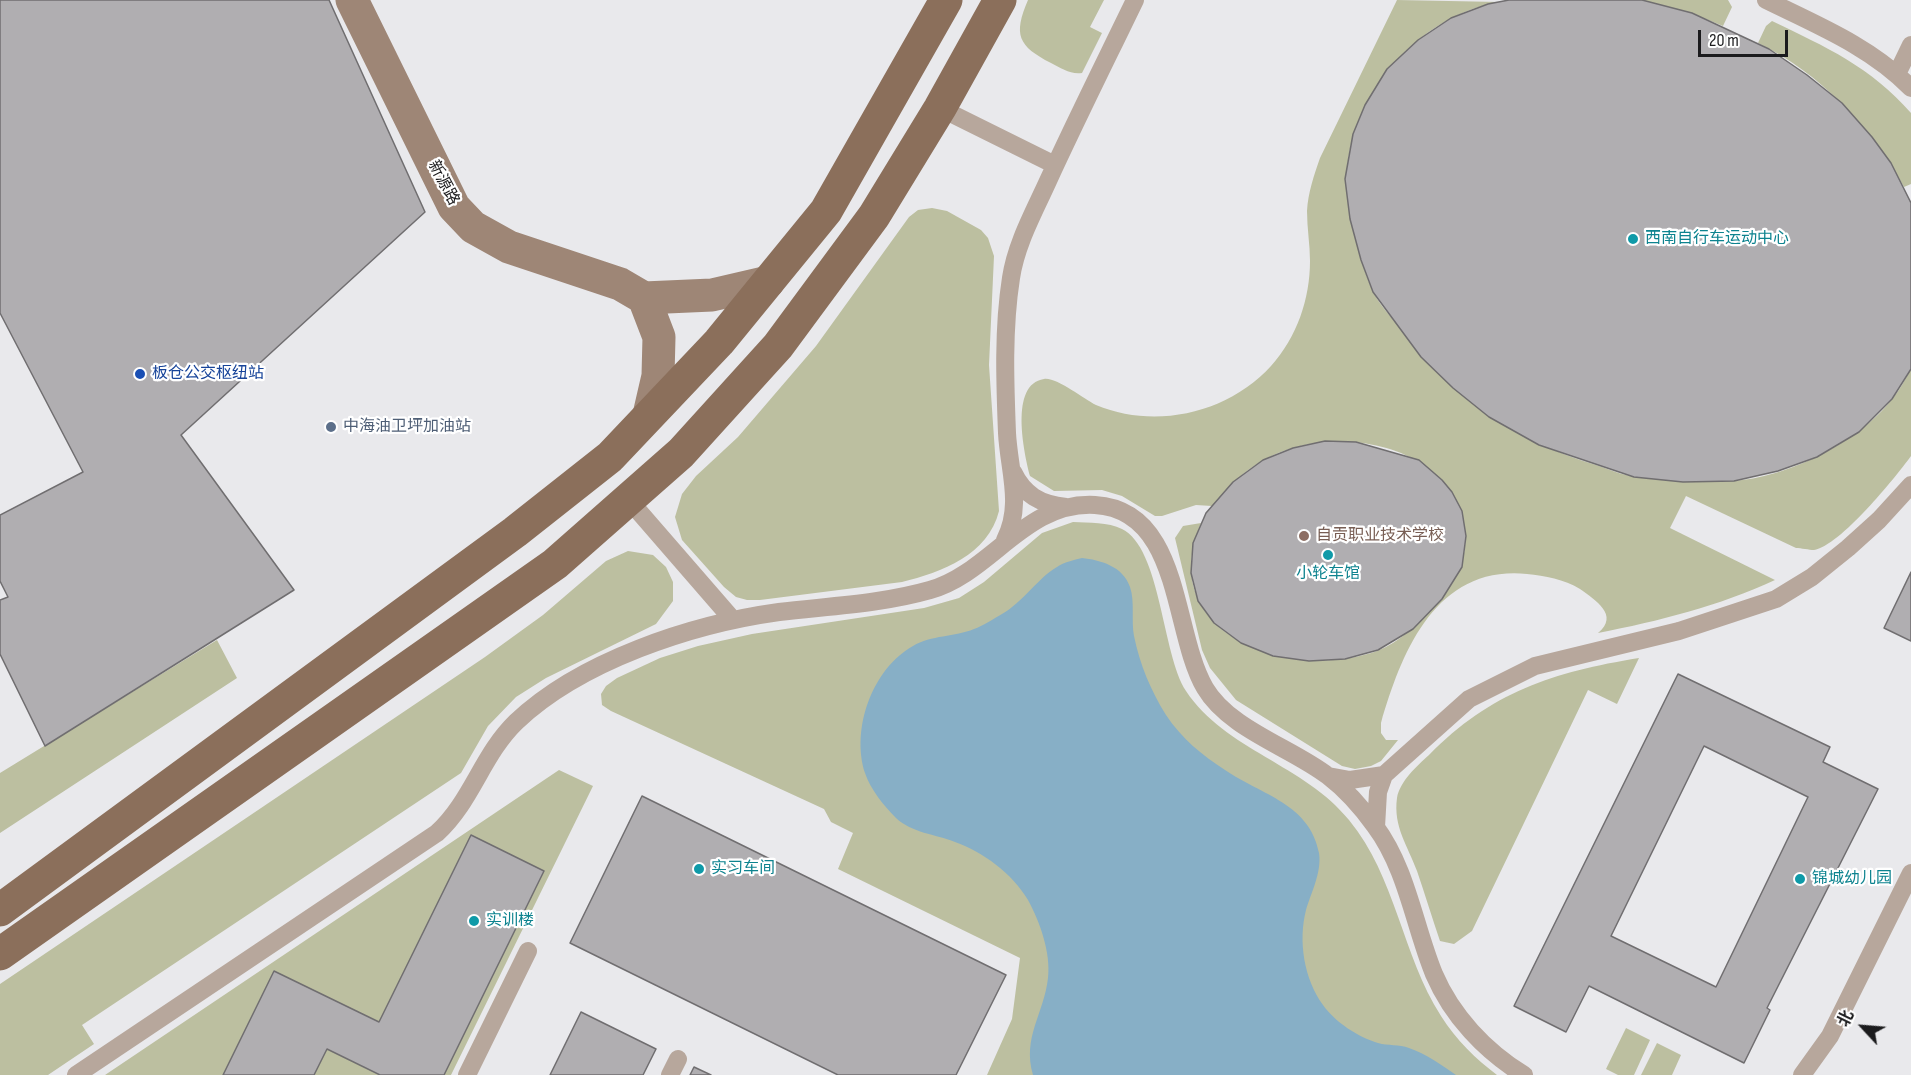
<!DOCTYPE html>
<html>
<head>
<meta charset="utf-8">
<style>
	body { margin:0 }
	#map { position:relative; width:1911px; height:1075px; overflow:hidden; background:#e9e9ec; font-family:"Sofia Sans Condensed","Noto Sans SC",sans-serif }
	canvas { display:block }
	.north { position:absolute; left:1833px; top:997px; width:60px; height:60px; -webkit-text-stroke:4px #fff; paint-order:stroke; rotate:296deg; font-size:16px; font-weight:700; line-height:24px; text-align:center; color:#1b1b1d }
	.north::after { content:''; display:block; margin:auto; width:21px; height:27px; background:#1b1b1d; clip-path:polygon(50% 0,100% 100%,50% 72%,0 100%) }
	.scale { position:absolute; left:1698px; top:30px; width:90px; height:27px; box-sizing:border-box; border:3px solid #1b1b1d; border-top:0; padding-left:8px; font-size:18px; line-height:21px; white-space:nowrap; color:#1b1b1d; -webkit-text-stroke:4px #fff; paint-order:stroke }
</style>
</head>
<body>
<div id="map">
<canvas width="1911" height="1075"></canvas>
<div class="north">北</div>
<div class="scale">20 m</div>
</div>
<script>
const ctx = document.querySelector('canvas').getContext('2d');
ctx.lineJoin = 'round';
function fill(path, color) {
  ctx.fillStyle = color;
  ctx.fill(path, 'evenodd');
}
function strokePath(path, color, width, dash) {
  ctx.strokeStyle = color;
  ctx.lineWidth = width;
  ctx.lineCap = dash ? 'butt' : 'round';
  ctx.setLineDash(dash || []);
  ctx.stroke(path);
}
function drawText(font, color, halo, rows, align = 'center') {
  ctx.font = font + ' "Sofia Sans Condensed","Noto Sans SC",sans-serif';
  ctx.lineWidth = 4.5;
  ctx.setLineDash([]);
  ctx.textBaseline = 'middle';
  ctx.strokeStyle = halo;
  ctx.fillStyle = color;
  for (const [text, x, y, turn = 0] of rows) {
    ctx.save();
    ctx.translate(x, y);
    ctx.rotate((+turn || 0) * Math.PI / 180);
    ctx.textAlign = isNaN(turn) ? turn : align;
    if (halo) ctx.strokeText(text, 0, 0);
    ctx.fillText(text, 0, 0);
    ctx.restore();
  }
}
fill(new Path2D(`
	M1028,0h76l-14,27 12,6 -20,40c-11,2 -21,-5 -31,-10 -33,-17 -38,-28 -23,-63z
	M1397,0l103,2c-51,8 -99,44 -126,88 -29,47 -34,93 -19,146 4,19 10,37 17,54 6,13 18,25 27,37 50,68 116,114 197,138 12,4 26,10 39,12 17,2 34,1 51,2 15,0 31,2 46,2 55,-3 127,-39 160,-82 8,-9 13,-20 19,-30v87c-16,22 -71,90 -97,94 -5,0 -13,-2 -18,-2l-110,-52 -16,32 105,52c-56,26 -116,41 -177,53 22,-18 -3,-33 -18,-44 -16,-10 -35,-13 -53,-15 -91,-9 -125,77 -146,149v10l5,7h12l-17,21 -10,5 -16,3 -13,-3 -106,-66 -26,-32 -8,-18 -27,-112 8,-12 18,-3c-48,112 90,159 176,128 23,-9 41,-27 57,-44 21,-23 36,-50 30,-81 -15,-86 -137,-104 -202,-65 -20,11 -35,28 -50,45l-16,-1 -34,11h-7l-33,-20 -20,-6 -48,1 -24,-15c-6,-23 -21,-92 14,-97 13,-2 39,20 52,26 60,25 132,8 175,-39 26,-29 39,-67 39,-105 0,-16 -3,-33 -3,-50 1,-18 7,-36 13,-53z
	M1642,0h86l4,7 -9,19 -32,-13z
	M1772,21c54,26 99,46 139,92v71l-7,3c-33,-60 -84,-114 -146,-144l8,-17z
	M932,208l15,3 34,19 7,8 6,18 -5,109 10,146c-11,44 -57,61 -97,71l-142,18h-13l-11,-3 -12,-10 -42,-47 -7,-23 7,-23 14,-18 42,-39 78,-91 93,-129 9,-7z
	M1073,522c16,1 35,0 49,7 39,19 40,125 64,162 39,59 119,74 163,129 47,57 53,135 92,196 15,24 35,43 56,59h-510l25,-56 8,-61 -182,-89 15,-36 -22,-11 -7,-13 -213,-98 -9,-6 -1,-11 5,-8 11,-8 43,-20 38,-12 54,-12 172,-26 35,-10 25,-16 58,-49z
	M628,551l25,4 13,12 7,15v19l-17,23 -110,54 -30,19 -28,29 -27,47 -379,252 12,19 -46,31h-48v-91l485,-327 58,-42 63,-54z
	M217,640l20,38 -237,155v-60z
	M1639,658l-22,46 -29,-14 -116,241 -18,13 -14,-3c-8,-23 -15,-47 -23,-70 -9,-25 -24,-44 -20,-73 3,-17 20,-32 32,-43 62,-63 124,-83 210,-97z
	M559,770l34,16 -142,289h-7l100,-204 -73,-36 -92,187 -105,-51 -51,104h-118z
	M1626,1028l24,12 -16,35h-16l-12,-6z
	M1657,1043l24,12 -9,20h-31z
	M327,1049l53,26h-66z`), '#bcbfa0');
fill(new Path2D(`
	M1082,558c18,2 41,8 48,29 5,14 1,34 4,49 6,29 17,55 32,79 16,24 36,40 59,55 37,25 85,34 94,83 3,19 -8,40 -13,57 -8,31 -2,69 17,95 12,17 35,32 55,38 10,3 21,1 31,5 17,6 33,17 47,27h-423c-11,-38 11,-61 15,-97 3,-25 -8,-56 -20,-78 -16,-27 -45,-48 -73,-58 -20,-8 -43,-9 -59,-24 -11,-11 -26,-29 -31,-45 -14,-44 7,-104 48,-127 18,-11 42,-9 61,-17 9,-3 19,-10 28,-15 20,-11 38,-38 55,-47 7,-5 17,-7 25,-9z`), '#87afc6');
const building = new Path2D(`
	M0,0h329l96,212 -244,223 113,155 -249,156 -45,-92v-54l8,-3 -8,-16v-66l83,-43 -83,-159z
	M1509,0h133l50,13 77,36 38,26 35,28 30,34 19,26 20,40v166l-19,30 -33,33 -42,25 -39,14 -44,10 -51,1 -49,-5 -95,-32 -50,-28 -36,-29 -32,-31 -48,-65 -12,-32 -11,-41 -5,-40 8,-45 12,-29 22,-36 31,-29 33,-22 37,-14z
	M1325,441l31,1 63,18 23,20 10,12 10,19 4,25 -4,31 -20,32 -29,30 -35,21 -33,9 -36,2 -36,-5 -32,-13 -27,-20 -16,-22 -7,-28 2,-30 13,-30 27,-31 30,-22 30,-12z
	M1911,572v69l-27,-13z
	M1678,674l152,73 -7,15 55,27 -111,219 3,2 -26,53 -155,-77 -23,46 -52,-26zM1704,746l104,51 -92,190 -105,-51z
	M642,796l364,179 -50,100h-118l-268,-132z
	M471,835l73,36 -100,204h-64l-53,-26 -13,26h-91l51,-104 105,51z
	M581,1012l75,37 -13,26h-93z
	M694,1067l17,8h-21z`);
fill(building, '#b0aeb1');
strokePath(building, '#706e70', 1.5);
strokePath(new Path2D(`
	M1766,0c51,25 105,47 145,88
	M1897,74l14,-29
	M940,108l115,57
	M1013,472c11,23 27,32 53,35
	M628,499l105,121
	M1005,540c18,-35 4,-69 2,-107 -2,-51 -4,-104 4,-155 5,-34 23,-66 37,-97 28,-61 58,-121 87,-181
	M1328,776l22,4 34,-5 85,-76 66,-33 144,-35 97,-32 36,-22 36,-29 31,-28 32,-35
	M1376,827l2,-35 6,-17
	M76,1075l361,-242c35,-32 45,-78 79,-111 64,-61 176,-98 263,-110 50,-6 102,-8 151,-22 61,-17 95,-89 165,-85 87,5 77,127 110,183 24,41 87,60 123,88 17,13 34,32 47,50 32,43 39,99 59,148 18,42 51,77 90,101
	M467,1075l61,-124
	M670,1075l8,-16
	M1802,1075l28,-39 81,-163`), '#b7a79c', 18);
strokePath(new Path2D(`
	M352,0l102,207 19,20 36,20 111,37 24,14
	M649,415l9,-39 1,-39 -15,-39 68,-3 56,-13`), '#9e8676', 33);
strokePath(new Path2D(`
	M0,910l515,-378 95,-75 109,-115 107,-131 120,-211
	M0,954l555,-390 126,-111 97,-107 96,-130 66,-108 60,-108`), '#8b6f5b', 33);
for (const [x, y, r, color] of [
	[1633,239,6,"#0f9aa8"],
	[140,374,6,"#1a4fb4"],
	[331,427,6,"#5c6f8a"],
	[1304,536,6,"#8d6e63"],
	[1328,555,6,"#0f9aa8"],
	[699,869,6,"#0f9aa8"],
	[1800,879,6,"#0f9aa8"],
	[474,921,6,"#0f9aa8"]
]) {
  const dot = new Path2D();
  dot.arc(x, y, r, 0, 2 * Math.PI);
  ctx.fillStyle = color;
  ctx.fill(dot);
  strokePath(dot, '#fff', 2);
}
drawText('16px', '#1b1b1d', '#fff', [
	["新源路",443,183,62]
]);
drawText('16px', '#0d838f', '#fff', [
	["西南自行车运动中心",1645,239],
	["小轮车馆",1328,574,"center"],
	["实习车间",711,869],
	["锦城幼儿园",1812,879],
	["实训楼",486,921]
], 'left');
drawText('16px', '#164399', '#fff', [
	["板仓公交枢纽站",152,374]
], 'left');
drawText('16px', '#4e5e75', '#fff', [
	["中海油卫坪加油站",343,427]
], 'left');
drawText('16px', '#785e54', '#fff', [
	["自贡职业技术学校",1316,536]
], 'left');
</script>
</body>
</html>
